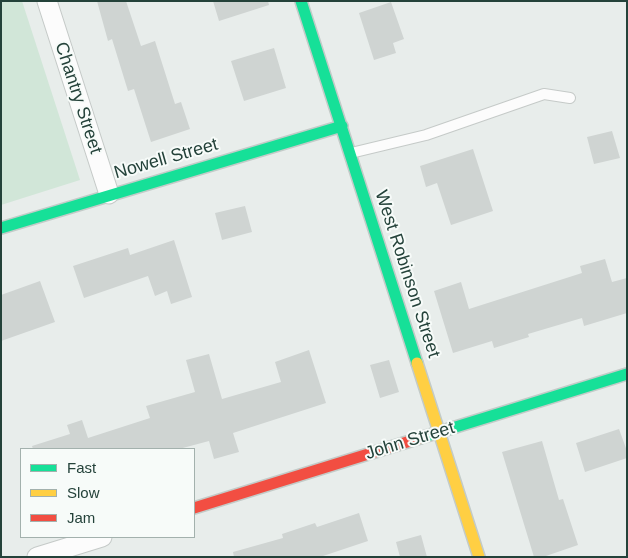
<!DOCTYPE html>
<html>
<head>
<meta charset="utf-8">
<style>
	body { margin:0 }
	#map { position:relative; width:628px; height:558px; overflow:hidden; background:#e8edeb; font-family:Helvetica,sans-serif }
	canvas { display:block }
	.frame { position:absolute; inset:0; border:2px solid #24423a; pointer-events:none }
	.legend { position:absolute; left:20px; top:448px; width:175px; height:90px; box-sizing:border-box; background:#f7fbf9; border:1px solid #a3b1ad; margin:0; padding:6px 9px; list-style:none; font-size:15px; color:#24423a }
	.legend li { display:flex; align-items:center; gap:10px; height:25px }
	.legend b { width:25px; border:1px solid #a3b1ad }
</style>
</head>
<body>
<div id="map">
<canvas width="628" height="558"></canvas>
<div class="frame"></div>
<ul class="legend">
<li><b style="height:6px;background:#16e098"></b>Fast</li>
<li><b style="height:6px;background:#ffcf43"></b>Slow</li>
<li><b style="height:6px;background:#f24e42"></b>Jam</li>
</ul>
</div>
<script>
const ctx = document.querySelector('canvas').getContext('2d');
ctx.lineJoin = 'round';
function fill(path, color) {
  ctx.fillStyle = color;
  ctx.fill(path, 'evenodd');
}
function strokePath(path, color, width, dash) {
  ctx.strokeStyle = color;
  ctx.lineWidth = width;
  ctx.lineCap = dash ? 'butt' : 'round';
  ctx.setLineDash(dash || []);
  ctx.stroke(path);
}
function drawText(font, color, halo, rows, align = 'center') {
  ctx.font = font + ' Helvetica,sans-serif';
  ctx.lineWidth = 4;
  ctx.setLineDash([]);
  ctx.textBaseline = 'middle';
  ctx.strokeStyle = halo;
  ctx.fillStyle = color;
  for (const [text, x, y, turn = 0] of rows) {
    ctx.save();
    ctx.translate(x, y);
    ctx.rotate((+turn || 0) * Math.PI / 180);
    ctx.textAlign = isNaN(turn) ? turn : align;
    if (halo) ctx.strokeText(text, 0, 0);
    ctx.fillText(text, 0, 0);
    ctx.restore();
  }
}
fill(new Path2D(`
	M1,1h21l58,179 -79,25z`), '#d1e6d8');
fill(new Path2D(`
	M97,1h29l15,45 14,-5 20,63 6,-2 9,27 -39,13 -17,-53 -6,2 -16,-52 -4,2z
	M213,1h55l1,4 -50,16z
	M391,2l13,37 -11,4 3,10 -22,7 -15,-47z
	M274,48l12,40 -42,13 -13,-40z
	M612,131l8,27 -26,6 -7,-27z
	M473,149l20,62 -42,14 -14,-42 -11,4 -6,-21z
	M245,206l7,26 -30,8 -7,-27z
	M174,240l18,57 -21,7 -4,-13 -12,5 -7,-20 -64,22 -11,-32 55,-18 2,7z
	M605,259l7,23 15,-4v35l-43,13 -2,-8 -54,16 1,3 -35,11 -2,-7 -39,12 -19,-62 27,-9 8,27 113,-36 -2,-7z
	M40,281l15,41 -54,19v-46z
	M309,350l17,53 -93,30 6,19 -25,7 -5,-18 -30,8h-146l-1,-3 38,-12 -3,-9 15,-5 6,18 62,-20 -4,-12 49,-14 -9,-32 23,-6 13,45 59,-17 -6,-20z
	M389,360l10,32 -19,6 -10,-33z
	M619,429l8,22v7l-42,14 -9,-29z
	M542,441l17,59 4,-1 15,46 -35,12h-9l-32,-105z
	M359,513l9,28 -48,16h-86l-1,-5 50,-14 -1,-4 33,-11 2,4z
	M421,535l6,22h-27l-4,-15z`), '#cfd4d2');
const lane = new Path2D(`
	M351,153l75,-18 118,-41 26,4`);
const street = new Path2D(`
	M47,1l62,193
	M37,557l65,-20`);
const fast = new Path2D(`
	M301,1l116,362
	M1,228l341,-102
	M420,438l207,-64`);
const slow = new Path2D(`
	M417,363l62,194`);
const jam = new Path2D(`
	M194,508l226,-70`);
strokePath(lane, '#c5cac8', 12);
strokePath(street, '#c5cac8', 21);
strokePath(fast, '#c3cbc8', 14);
strokePath(slow, '#c3cbc8', 14);
strokePath(jam, '#c3cbc8', 14);
strokePath(lane, '#fcfcfc', 10);
strokePath(street, '#fcfcfc', 19);
strokePath(fast, '#16e098', 11);
strokePath(slow, '#ffcf43', 11);
strokePath(jam, '#f24e42', 11);
drawText('18px', '#24423a', '#f7fbf9', [
	["Chantry Street",78,98,72],
	["Nowell Street",166,159,-16],
	["West Robinson Street",407,274,72],
	["John Street",410,441,-17]
]);
</script>
</body>
</html>
